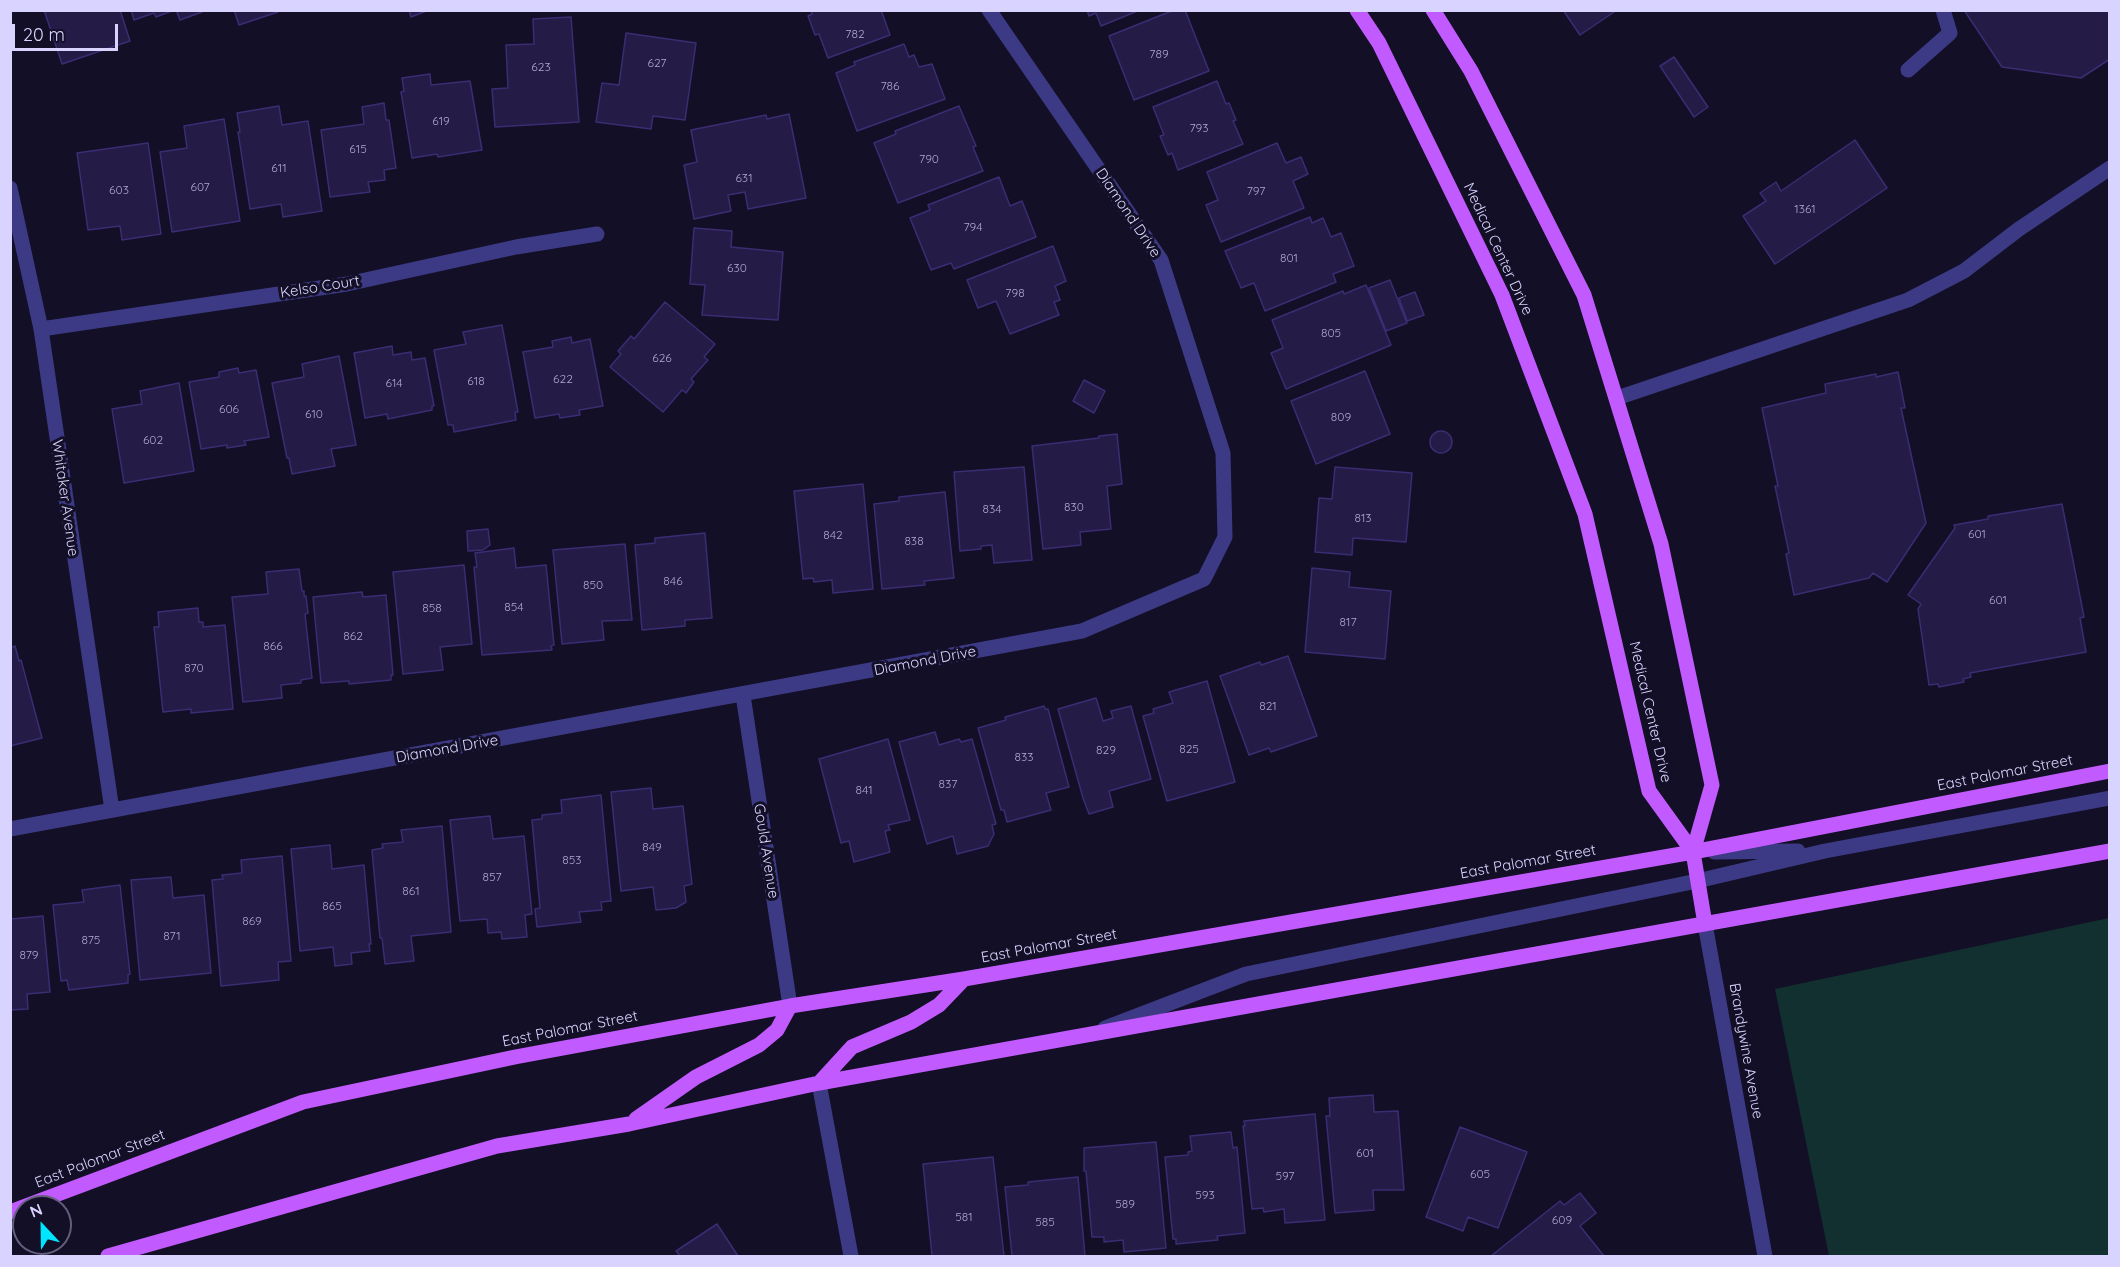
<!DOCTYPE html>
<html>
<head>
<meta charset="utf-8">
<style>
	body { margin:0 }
	#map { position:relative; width:2120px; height:1267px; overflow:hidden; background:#130f26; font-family:Quicksand,sans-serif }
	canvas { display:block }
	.frame { position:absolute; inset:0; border:12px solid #d9d4ff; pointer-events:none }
	.north { position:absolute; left:12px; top:1195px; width:60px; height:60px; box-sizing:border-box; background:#130f26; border:2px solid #625e7d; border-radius:50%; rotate:338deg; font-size:16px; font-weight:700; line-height:24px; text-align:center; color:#d9d4ff }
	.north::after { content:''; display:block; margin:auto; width:21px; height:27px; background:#00e5ff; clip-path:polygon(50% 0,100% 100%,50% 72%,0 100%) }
	.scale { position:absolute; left:12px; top:24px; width:106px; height:27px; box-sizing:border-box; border:3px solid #d9d4ff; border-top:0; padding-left:8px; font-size:18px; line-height:21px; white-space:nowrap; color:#d9d4ff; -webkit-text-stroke:4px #130f26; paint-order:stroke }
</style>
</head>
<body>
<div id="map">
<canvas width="2120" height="1267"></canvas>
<div class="frame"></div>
<div class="north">N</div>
<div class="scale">20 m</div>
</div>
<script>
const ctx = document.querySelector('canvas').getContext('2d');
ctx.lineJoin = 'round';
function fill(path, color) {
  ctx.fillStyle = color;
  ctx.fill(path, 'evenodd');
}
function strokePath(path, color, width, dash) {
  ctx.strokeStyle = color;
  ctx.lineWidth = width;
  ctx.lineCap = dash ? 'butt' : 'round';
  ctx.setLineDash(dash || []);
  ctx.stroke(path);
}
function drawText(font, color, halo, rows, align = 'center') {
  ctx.font = font + ' Quicksand,sans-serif';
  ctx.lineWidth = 6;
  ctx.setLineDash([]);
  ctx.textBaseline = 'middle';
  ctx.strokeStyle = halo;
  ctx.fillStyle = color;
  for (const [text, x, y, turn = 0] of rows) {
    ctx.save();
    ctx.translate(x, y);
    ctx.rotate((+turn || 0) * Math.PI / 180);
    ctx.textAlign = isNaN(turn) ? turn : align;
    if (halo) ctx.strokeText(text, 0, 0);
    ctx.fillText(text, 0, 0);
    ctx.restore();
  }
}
fill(new Path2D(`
	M2109,918v338h-280l-54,-267z`), '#12302f');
const building = new Path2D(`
	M44,10h76l10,31 -68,23z
	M131,10h43l-18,7 -2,-4 -20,7z
	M176,10h26v2l-22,8z
	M234,10h44v2l-39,13z
	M409,10h20l-18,7z
	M811,10h70l9,25 -62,23 -9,-24 -4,1 -7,-19 4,-2z
	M1087,10h53l-39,16 -5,-13 -7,3z
	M1174,10h11l24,61 -75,29 -25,-64z
	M1563,10h54l-37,25z
	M1964,10h146v49l-29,19 -79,-11z
	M571,17l8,105 -84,5 -3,-38 16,-1 -2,-43 28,-1 -1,-25z
	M626,33l70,10 -11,77 -32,-4 -2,13 -55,-7 6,-39 17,2z
	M904,44l5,13 5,-2 5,12 13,-3 13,35 -88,32 -21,-58 19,-8 -1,-3z
	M1674,57l34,50 -14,10 -34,-51z
	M430,74l1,11 39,-4 12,69 -44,7 -1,-3 -25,4 -11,-66 3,-1 -2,-13z
	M1217,81l9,23 3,-1 7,17 -3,1 10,23 -65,26 -6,-17 -4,2 -8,-19 4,-1 -11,-28z
	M384,103l2,17h3l7,48 -12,2 1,10 -17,2 2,10 -40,5 -9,-67 43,-6 -2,-17z
	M279,106l3,19 26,-4 14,90 -39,6 -2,-13 -31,5 -12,-77h2l-3,-19z
	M959,106l17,40 -3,1 10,24 -85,32 -24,-60 22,-9 -1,-3z
	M789,114l17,84 -58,11 -3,-17 -17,3 3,16 -37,8 -10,-54 13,-3 -6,-32 75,-15 1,4z
	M224,119l16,102 -68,11 -12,-80 27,-4 -3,-22z
	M1855,140l32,48 -112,76 -32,-48 23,-15 -6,-8 16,-11 5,9z
	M148,143l13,91 -39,6 -2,-14 -32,4 -11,-77z
	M1277,143l9,20 15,-6 7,17 -15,7 11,27 -83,34 -15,-37 12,-5 -11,-28z
	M999,177l11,29 12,-5 14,36 -82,32 -3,-6 -20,7 -21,-52 20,-8 -2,-5z
	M1310,217l2,6 11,-5 8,19 10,-4 13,33 -21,8 3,8 -71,29 -11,-28 -13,5 -16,-37z
	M694,228l38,3 -1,16 52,5 -5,68 -76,-5 3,-30 -15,-1z
	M1053,246l13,35 -11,5 5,14 -6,2 5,13 -49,19 -14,-33 -18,7 -11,-28z
	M1390,280l17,43 -21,8 -17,-43z
	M1366,285l25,60 -105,44 -15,-36 12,-5 -11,-28 71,-29 1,3z
	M1415,292l9,23 -17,6 -8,-23z
	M665,302l50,42 -11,13 4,3 -17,19 3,3 -8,11 -4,-3 -19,22 -53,-45 11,-13 -3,-3 13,-15 3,3z
	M502,325l16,87h-3l1,8 -62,12 -1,-7h-5l-14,-75 32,-6 -3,-12z
	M571,337l1,6 18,-4 13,67 -24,4 1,5 -20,3 -1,-4 -24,4 -12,-66 30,-5 -1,-6z
	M392,346l1,9 18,-3 1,8 13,-2 9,48h-2v4l-44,9 -1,-5 -22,4 -11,-65z
	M339,356l17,89 -25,4 4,17 -43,8 -3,-16h-2l-15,-75 32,-6 -2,-13z
	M238,368l1,5 17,-3 13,67 -25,4 2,4 -19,3v-3l-26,4 -12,-67 30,-5v-5z
	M1365,371l25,63 -74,30 -25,-63z
	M1898,372l7,36h-4l25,115 -39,59 -14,-9 -4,5 -75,17 -8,-41 3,-1 -14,-67h3l-16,-78 64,-15 -1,-9 51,-10v3z
	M1084,380l21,11 -11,22 -21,-12z
	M179,383l15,88 -70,12 -12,-74 30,-5 -2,-13z
	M1430 442a11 11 0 1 1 22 0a11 11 0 1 1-22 0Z
	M1117,434l5,50 -15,2 4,43 -31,3 1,13 -38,4 -11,-103 67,-8v-2z
	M1024,467l8,93 -38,3 -2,-18 -11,1v3l-21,2 -6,-79z
	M1335,467l77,6 -6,69 -53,-4 -1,17 -37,-3 4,-54 13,1z
	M863,484l10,105 -40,4 -1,-13 -18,2 -1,-4 -10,1 -9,-88z
	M945,492l9,86 -30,3 1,4 -43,4 -8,-85 25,-3v-4z
	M2062,504l22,113 -4,1 6,34 -116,21 1,4 -8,2 1,3 -25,5 -1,-3 -9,1 -11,-76 3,-5 -13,-9 47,-67 -1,-3 34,-6v-3z
	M488,529l2,16 -7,5 -15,1 -1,-20z
	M705,533l7,85 -27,2v6l-43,4 -7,-85 20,-2v-5z
	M625,544l7,76 -30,1 2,19 -42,4 -9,-94z
	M514,548l2,20 30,-3 8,80 -3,1 1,4 -70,5 -8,-88h3l-2,-14z
	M464,565l8,79 -32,3 3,23 -40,4 -10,-102z
	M1312,568l38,4 -1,15 42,4 -6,68 -80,-7z
	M299,569l3,22h2v5h2l2,17 -3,1 7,64 -11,2v3l-20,2 1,13 -39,4 -11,-105 36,-3 -2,-22z
	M362,592l1,5 23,-2 7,80h-2v5l-42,4v-3l-28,2 -8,-86z
	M198,608l1,14h4v5l22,-2 8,84 -42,4v-4l-28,3 -9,-85h5l-1,-15z
	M15,646l4,15 2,-1 21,78 -32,8v-98z
	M1288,656l29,80 -46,16 -2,-4 -20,7 -29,-79 40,-14 1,3z
	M1207,681l28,101 -68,19 -24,-85 11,-3 -1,-4 20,-6 -4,-11z
	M1096,698l7,23 10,-3 -2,-7 20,-5 20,73 -42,12 4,16 -24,7 -6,-16 -25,-89z
	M1044,706l1,3h3l21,78 -23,6 5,17 -44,12 -3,-12h-3l-23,-82 28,-8 -1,-3z
	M935,732l4,13 20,-6 2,3 11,-3 24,85 -4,1 2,9 -6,12 -31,8 -4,-18 -26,8 -28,-102z
	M888,739l22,81 -22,5 2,5 -5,1 5,21 -36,10 -5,-21 -8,2 -22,-84z
	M651,788l2,21 30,-3 9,78 -8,2 2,16 -10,6 -20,2 -3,-23 -32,4 -10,-99z
	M601,795l10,106 -10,1 1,8 -23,2 2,10 -44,5 -2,-18 5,-1 -8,-88 10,-1v-4l20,-2 -1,-13z
	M490,816l3,23 31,-3 8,78 -7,1 2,22 -25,2 -1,-7 -13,1 -1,-14 -27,2 -10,-101z
	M442,826l9,106 -40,4 3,25 -29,3 -3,-26h-2l-8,-88 11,-2 -1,-4 21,-2 -2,-12z
	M330,845l2,24 32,-4 7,79h-2l1,7 -19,2 1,11 -17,2 -2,-19 -33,4 -9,-102z
	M282,856l9,105 -13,1 1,18 -58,6 -9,-106 11,-1 -1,-4 20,-2 -1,-13z
	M171,877l2,21 31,-3 7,78 -71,7 -9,-100z
	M120,885l10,89 -2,1v8l-59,7 -2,-10 -6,1 -8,-76 31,-3 -2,-12z
	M10,907l1,12 32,-3 7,76 -23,2 1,15 -18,1z
	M1373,1095l1,17 24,-1 6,79h-31l1,20 -39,3 -9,-97h4l-1,-18z
	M1315,1114l10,106 -40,3 -1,-14 -20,3 -1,-4 -11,1 -9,-83h2l-1,-5z
	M1460,1127l67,25 -29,76 -30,-11 -5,14 -37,-14z
	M1231,1132l2,16 4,-1 8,86 -28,3 1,4 -42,4v-5h-3l-8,-82 23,-2v-3l4,-1 -2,-15z
	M1156,1142l10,106 -42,4 -1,-12 -19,2v-5h-12l-6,-66h-2v-23z
	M993,1157l11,99h-72l-9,-92z
	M1078,1177l7,79h-73l-7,-69 23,-2v-3z
	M1580,1193l16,20 -16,13 24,30h-113l69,-55 4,4z
	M717,1224l21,32h-60h2l-4,-5z`);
fill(building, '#241b47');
strokePath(building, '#3b2d73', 1.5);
strokePath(new Path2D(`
	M1908,70l42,-37 -7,-23
	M10,188l31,141 71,481
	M41,329l306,-45 169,-37 81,-13
	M1617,398l291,-98 56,-29 55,-42 91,-61
	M743,695l47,311
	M10,829l1072,-198 122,-52 21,-42 -2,-84 -62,-193 -172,-250
	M1714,852l84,-1
	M1705,924l60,332
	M1105,1028l141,-54 451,-93 128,-30 285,-53
	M819,1083l32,173`), '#3d3a85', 15);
strokePath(new Path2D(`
	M1357,10l22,33 123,252 83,219 64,277 44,61
	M1433,10l38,61 113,224 77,249 51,241 -19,67 12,72
	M819,1083l33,-36 59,-25 28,-17 25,-26
	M636,1119l60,-42 63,-32 18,-15 13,-24
	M10,1212l293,-110 212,-45 275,-51 174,-27 729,-127 417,-81
	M108,1256l389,-110 132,-22 190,-41 1291,-232`), '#c25bff', 15);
drawText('12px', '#aca6d1', null, [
	["782",855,34],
	["789",1159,54],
	["627",657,63],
	["623",541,67],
	["786",890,86],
	["619",441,121],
	["793",1199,128],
	["615",358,149],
	["790",929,159],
	["611",279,168],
	["631",744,178],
	["607",200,187],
	["603",119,190],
	["797",1256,191],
	["1361",1805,209],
	["794",973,227],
	["801",1289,258],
	["630",737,268],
	["798",1015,293],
	["805",1331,333],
	["626",662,358],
	["622",563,379],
	["618",476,381],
	["614",394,383],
	["606",229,409],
	["610",314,414],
	["809",1341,417],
	["602",153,440],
	["830",1074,507],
	["834",992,509],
	["813",1363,518],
	["601",1977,534],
	["842",833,535],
	["838",914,541],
	["846",673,581],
	["850",593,585],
	["601",1998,600],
	["854",514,607],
	["858",432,608],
	["817",1348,622],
	["862",353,636],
	["866",273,646],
	["870",194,668],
	["821",1268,706],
	["825",1189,749],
	["829",1106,750],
	["833",1024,757],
	["837",948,784],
	["841",864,790],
	["849",652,847],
	["853",572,860],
	["857",492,877],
	["861",411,891],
	["865",332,906],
	["869",252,921],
	["871",172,936],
	["875",91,940],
	["879",29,955],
	["601",1365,1153],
	["605",1480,1174],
	["597",1285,1176],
	["593",1205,1195],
	["589",1125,1204],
	["581",964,1217],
	["609",1562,1220],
	["585",1045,1222]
]);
drawText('15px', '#d9d4ff', '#130f26', [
	["Diamond Drive",1128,213,56],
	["Medical Center Drive",1498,249,65],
	["Kelso Court",320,287,-9],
	["Whitaker Avenue",65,498,82],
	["Diamond Drive",925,661,-11],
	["Medical Center Drive",1650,712,77],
	["Diamond Drive",447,749,-10],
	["East Palomar Street",2005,773,-11],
	["Gould Avenue",766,851,81],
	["East Palomar Street",1528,862,-10],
	["East Palomar Street",1049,946,-10],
	["East Palomar Street",570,1029,-11],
	["Brandywine Avenue",1746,1051,80],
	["East Palomar Street",100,1159,-21]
]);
</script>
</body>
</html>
